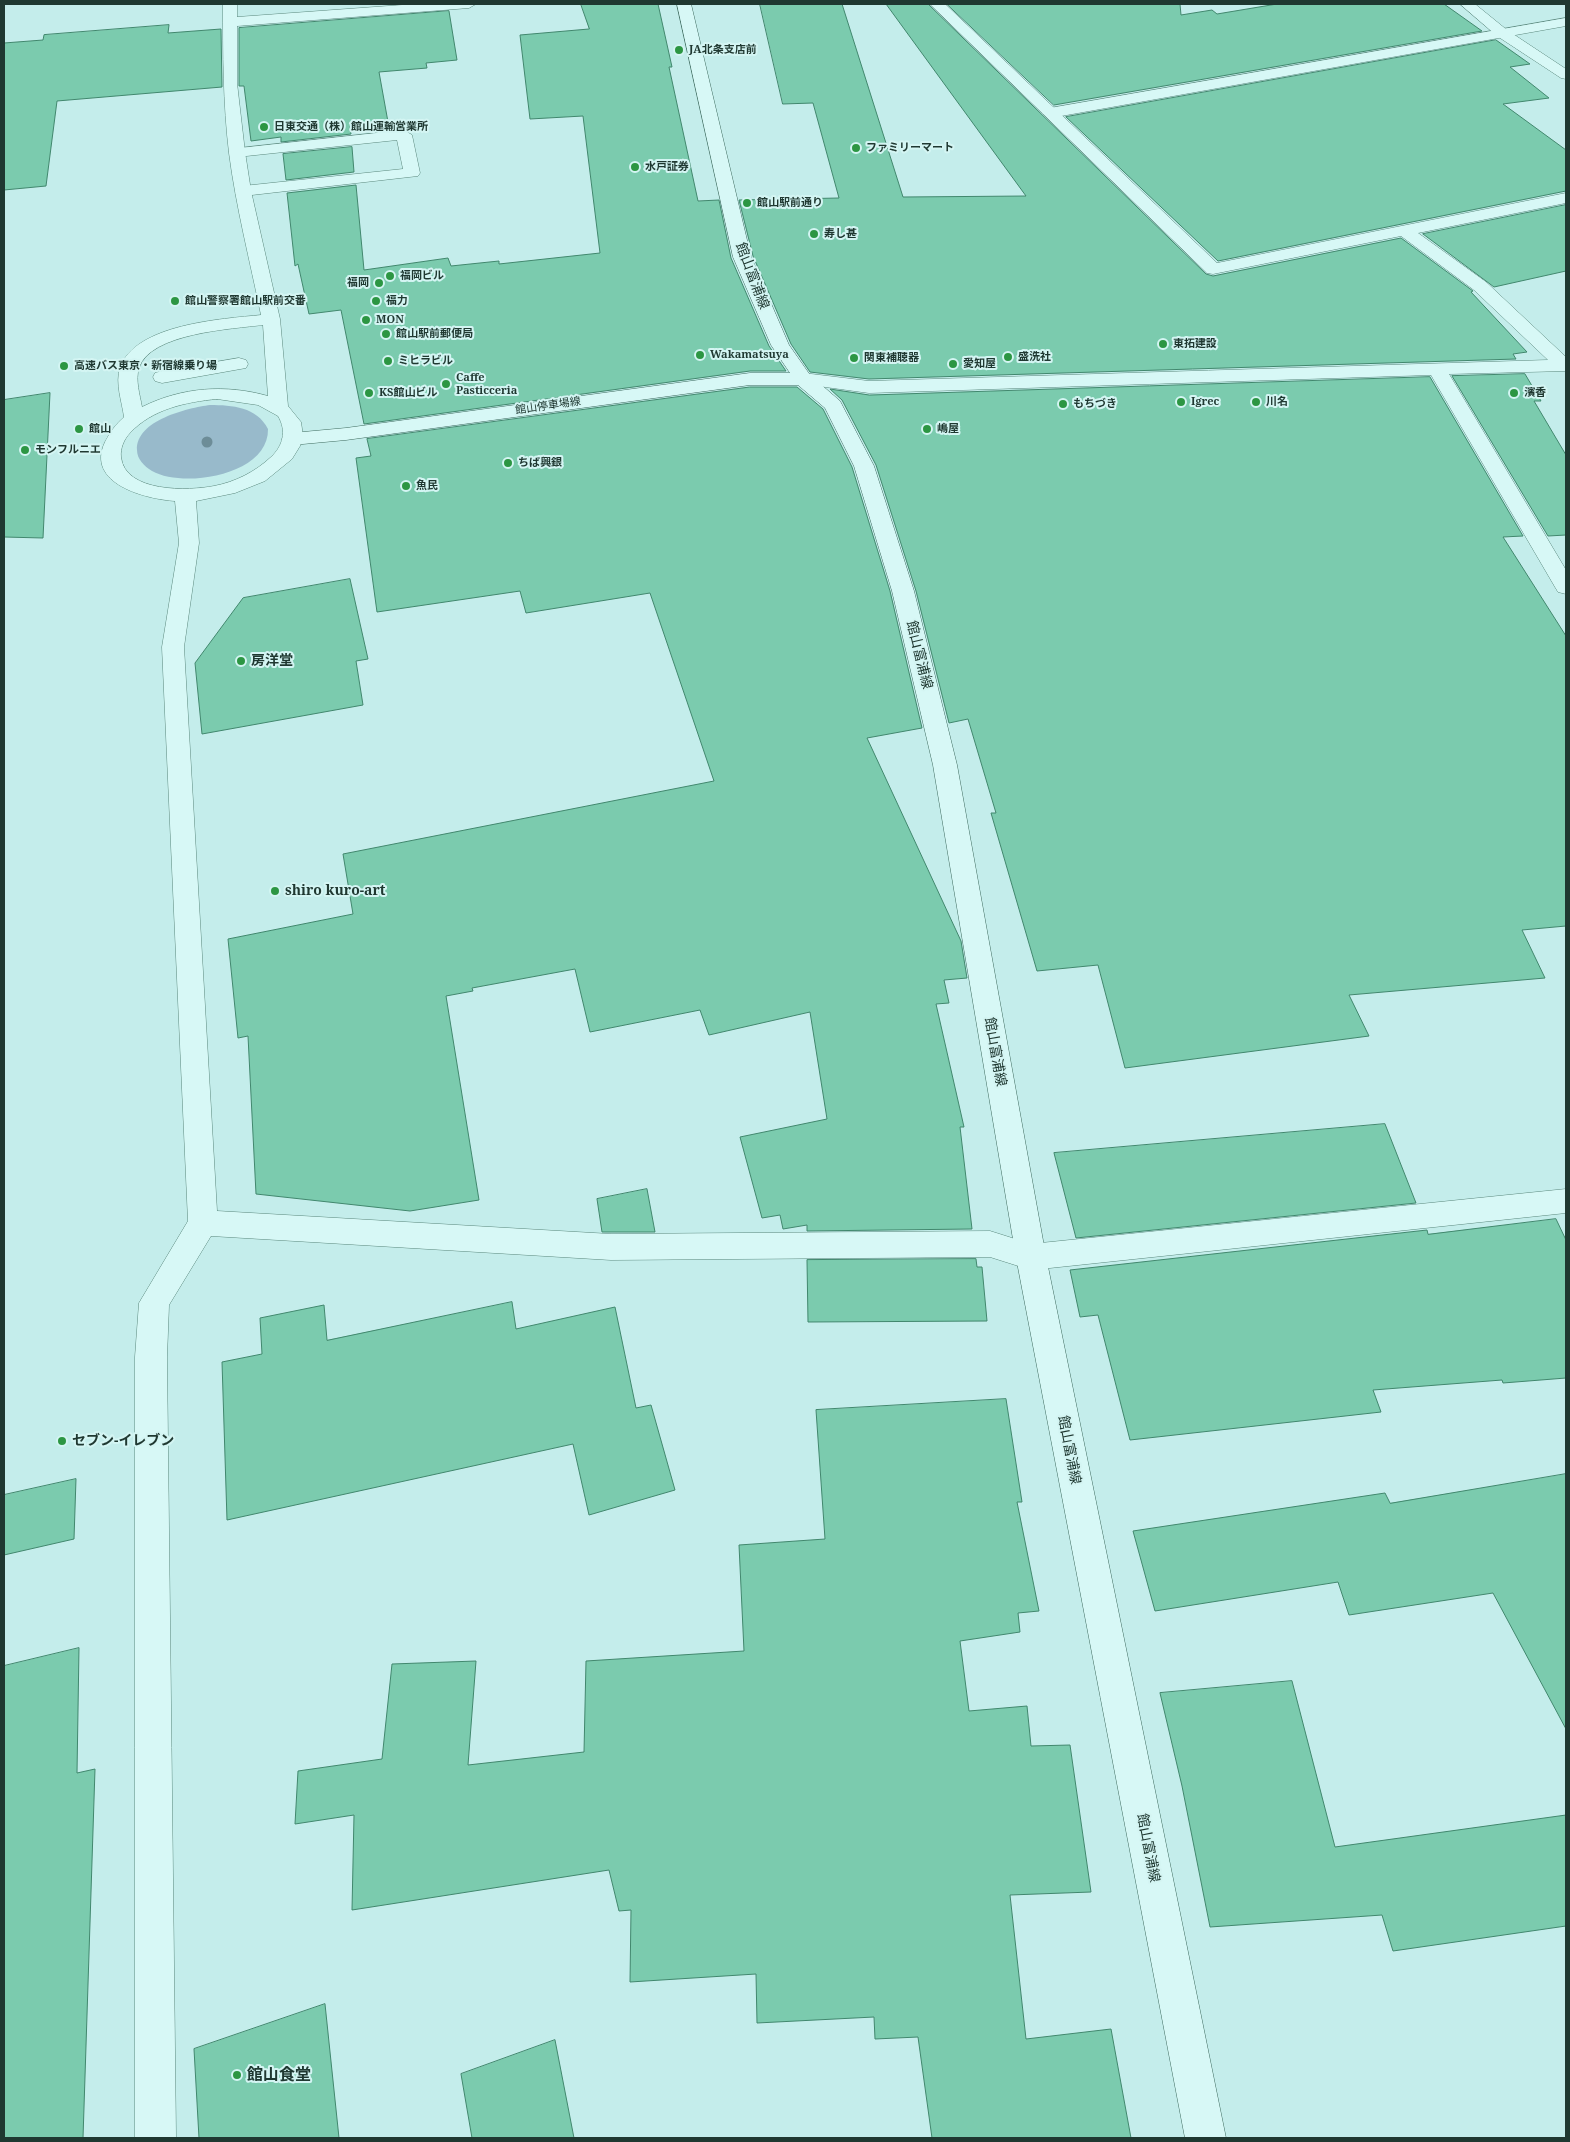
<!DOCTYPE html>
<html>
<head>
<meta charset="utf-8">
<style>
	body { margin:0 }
	#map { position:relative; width:1570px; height:2142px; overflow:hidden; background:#c4edeb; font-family:"Noto Serif",serif }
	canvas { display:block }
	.frame { position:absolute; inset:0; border:5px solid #1f3831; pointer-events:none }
</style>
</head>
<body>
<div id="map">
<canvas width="1570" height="2142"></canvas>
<div class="frame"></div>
</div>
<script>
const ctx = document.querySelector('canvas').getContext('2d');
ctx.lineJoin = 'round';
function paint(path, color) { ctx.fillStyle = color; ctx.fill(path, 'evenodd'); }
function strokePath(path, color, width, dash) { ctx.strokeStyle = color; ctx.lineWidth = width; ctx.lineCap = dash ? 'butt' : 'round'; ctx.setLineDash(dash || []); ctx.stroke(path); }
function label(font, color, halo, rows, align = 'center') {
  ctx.font = font + ' "Noto Serif","Noto Sans JP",serif'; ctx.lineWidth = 4; ctx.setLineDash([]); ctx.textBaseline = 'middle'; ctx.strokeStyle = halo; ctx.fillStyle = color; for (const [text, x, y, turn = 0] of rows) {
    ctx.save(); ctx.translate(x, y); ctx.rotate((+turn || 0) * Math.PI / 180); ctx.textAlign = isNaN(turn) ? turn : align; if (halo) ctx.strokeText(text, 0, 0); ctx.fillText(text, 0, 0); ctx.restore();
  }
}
paint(new Path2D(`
	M 210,405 C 232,405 257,407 268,429 C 269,475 184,489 152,471 C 144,466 137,459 137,450 C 136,420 188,408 210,405 Z`), '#98bacb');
const building = new Path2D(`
	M 581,4 L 658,4 L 672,67 L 669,67 L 698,201 L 719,200 L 731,258 L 769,346 L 786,371 L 750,371 L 364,424 L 341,310 L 309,314 L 298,264 L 295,266 L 287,193 L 356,185 L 364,270 L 448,258 L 451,266 L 499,261 L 499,264 L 600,253 L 583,116 L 530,119 L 520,35 L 589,29 Z
	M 760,4 L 842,4 L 903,197 L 1026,196 L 886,4 L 928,4 L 1206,274 L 1213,276 L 1401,238 L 1473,291 L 1471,292 L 1527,352 L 1513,354 L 1516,359 L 869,379 L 810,372 L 791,344 L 753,256 L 739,200 L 839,198 L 813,103 L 783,104 Z
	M 947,4 L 1180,4 L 1181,15 L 1212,10 L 1217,14 L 1277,4 L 1444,4 L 1482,31 L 1054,105 Z
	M 449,11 L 457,60 L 426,63 L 427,68 L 379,72 L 388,122 L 350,126 L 351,134 L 281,142 L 281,137 L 251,141 L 244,86 L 239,86 L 239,28 Z
	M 169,25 L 168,33 L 221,29 L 222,87 L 57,101 L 46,186 L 4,190 L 4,43 L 43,40 L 44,35 Z
	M 1496,40 L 1530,64 L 1510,67 L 1549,98 L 1503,104 L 1566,150 L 1566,191 L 1218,261 L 1066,117 Z
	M 352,147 L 354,172 L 286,180 L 283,154 Z
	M 1566,205 L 1566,271 L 1494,287 L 1423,234 Z
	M 1525,374 L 1541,401 L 1534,401 L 1566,455 L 1566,535 L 1548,536 L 1452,376 Z
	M 1430,377 L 1523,536 L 1503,537 L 1566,636 L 1566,926 L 1522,930 L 1545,978 L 1349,995 L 1369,1036 L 1125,1068 L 1098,965 L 1037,971 L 991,813 L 996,813 L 968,719 L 949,723 L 916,591 L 876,465 L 842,400 L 830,389 L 869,395 Z
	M 750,387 L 797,387 L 823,409 L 852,467 L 890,591 L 922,728 L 867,738 L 961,941 L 967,978 L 944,980 L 949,1003 L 936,1004 L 964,1127 L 960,1127 L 972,1229 L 807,1231 L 807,1225 L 783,1229 L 780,1215 L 762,1218 L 740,1137 L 827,1119 L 810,1012 L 709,1035 L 700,1010 L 590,1032 L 575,969 L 472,988 L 473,991 L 446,996 L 479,1200 L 410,1211 L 256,1194 L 248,1036 L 238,1038 L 228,939 L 353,914 L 343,854 L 714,781 L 650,593 L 526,613 L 520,591 L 377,612 L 356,458 L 371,456 L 367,439 Z
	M 50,393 L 43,538 L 4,537 L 4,400 Z
	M 350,579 L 368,659 L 356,661 L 363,705 L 202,734 L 195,663 L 243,598 Z
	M 1385,1124 L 1416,1203 L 1076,1238 L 1054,1153 Z
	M 647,1189 L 655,1232 L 602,1232 L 597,1199 Z
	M 1556,1219 L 1566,1240 L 1566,1378 L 1503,1383 L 1502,1380 L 1373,1390 L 1381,1412 L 1130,1440 L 1098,1315 L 1080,1317 L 1070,1270 L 1427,1230 L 1428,1234 Z
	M 976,1259 L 977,1267 L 982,1267 L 987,1321 L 808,1322 L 807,1260 Z
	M 512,1302 L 516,1329 L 615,1307 L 636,1408 L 651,1405 L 675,1490 L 589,1515 L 573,1444 L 227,1520 L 222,1362 L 262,1354 L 260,1318 L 324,1305 L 327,1340 Z
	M 1006,1399 L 1022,1502 L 1017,1502 L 1039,1611 L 1018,1613 L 1020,1632 L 960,1641 L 969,1711 L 1027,1706 L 1031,1746 L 1070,1745 L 1091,1892 L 1010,1895 L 1026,2039 L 1111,2029 L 1131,2138 L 932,2138 L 918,2037 L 875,2039 L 874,2017 L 757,2023 L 756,1974 L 630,1982 L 631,1910 L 619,1911 L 609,1870 L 352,1910 L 354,1815 L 295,1824 L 298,1771 L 382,1759 L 392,1664 L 476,1661 L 468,1765 L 584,1752 L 586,1661 L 744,1651 L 739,1545 L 825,1539 L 816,1410 Z
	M 1566,1474 L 1566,1729 L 1493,1593 L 1349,1615 L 1338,1582 L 1155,1611 L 1133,1531 L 1385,1493 L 1390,1503 Z
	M 76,1479 L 74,1539 L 4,1555 L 4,1495 Z
	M 79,1648 L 77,1773 L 95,1769 L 83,2138 L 4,2138 L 4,1666 Z
	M 1292,1681 L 1335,1847 L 1566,1815 L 1566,1926 L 1393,1951 L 1382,1915 L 1210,1927 L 1182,1786 L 1160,1693 Z
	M 325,2004 L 339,2138 L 199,2138 L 194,2049 Z
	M 555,2040 L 574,2138 L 472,2138 L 461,2074 Z`);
paint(building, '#7bcbae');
strokePath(building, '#41876d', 1);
const lane = new Path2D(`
	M 1566,18 L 1566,26 L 1050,118 L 1042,113 L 1050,108 Z
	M 404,130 L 412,135 L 420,173 L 418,176 L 243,196 L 235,191 L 243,186 L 403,169 L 397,140 L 237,157 L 229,152 L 231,149 Z`);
const street = new Path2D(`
	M 223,4 L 237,4 L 237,17 L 416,4 L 476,4 L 469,8 L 237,26 L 237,83 L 245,152 L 251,191 L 280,319 L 288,406 L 301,422 L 303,436 L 300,446 L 292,459 L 265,481 L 235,493 L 196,501 L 199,543 L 184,647 L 217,1211 L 611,1234 L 990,1231 L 1031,1244 L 1566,1189 L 1566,1213 L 1031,1270 L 990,1257 L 611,1260 L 211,1236 L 169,1305 L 167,1357 L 176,2138 L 135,2138 L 135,1357 L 139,1303 L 188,1221 L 162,647 L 179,543 L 175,501 C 146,499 85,484 105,442 C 110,432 116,424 124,417 C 122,402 115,383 120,368 C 135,324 222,319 261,315 C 250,261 236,207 229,153 C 223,103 223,53 223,4 ZM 263,325 L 268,396 C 226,384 182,387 142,407 C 140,395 135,380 139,368 C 150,333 232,329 263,325 ZM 217,399 L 258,405 L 278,416 C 287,431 283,446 271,457 C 255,472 235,482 214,486 C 189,491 125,493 121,457 C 120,449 124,439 130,433 C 152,409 186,402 217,399 Z
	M 930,4 L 945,4 L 1217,263 L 1566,193 L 1566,203 L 1418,233 L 1486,282 L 1566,357 L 1566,371 L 1449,374 L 1566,570 L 1566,594 L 1558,592 L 1555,587 L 1431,375 L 869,393 L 796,383 L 794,379 L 796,375 L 803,373 L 869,381 L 1548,360 L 1474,290 L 1401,236 L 1213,274 L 1207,273 Z
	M 1460,4 L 1475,4 L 1507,30 L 1566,69 L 1566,79 L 1561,78 L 1497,36 Z
	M 239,358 L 246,360 L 248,364 L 246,368 L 162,383 L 155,381 L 153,377 L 155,373 L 162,371 Z`);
const secondary = new Path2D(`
	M 677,4 L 691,4 L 751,257 L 789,345 L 810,375 L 840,401 L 874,466 L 914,591 L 957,765 L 1046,1257 L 1226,2138 L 1185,2138 L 1016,1257 L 933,765 L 892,591 L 854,466 L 825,408 L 798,385 L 750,385 L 346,440 L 292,445 L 285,443 L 282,439 L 285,435 L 292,433 L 346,428 L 750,373 L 790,373 L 771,345 L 733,257 Z`);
strokePath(lane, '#5b887d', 1);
strokePath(street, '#5b887d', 1);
strokePath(secondary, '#3e6a5e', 1);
paint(lane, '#d7f8f6');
paint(street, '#d7f8f6');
paint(secondary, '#d7f8f6');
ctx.fillStyle = '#6d8d98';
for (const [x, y] of [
	[207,442]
]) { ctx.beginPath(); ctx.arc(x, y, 5.5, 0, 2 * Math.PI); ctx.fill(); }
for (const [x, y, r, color] of [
	[679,50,5,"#2c9643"],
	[264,127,5,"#2c9643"],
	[856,148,5,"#2c9643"],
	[635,167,5,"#2c9643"],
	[747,203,5,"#2c9643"],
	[814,234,5,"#2c9643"],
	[390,276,5,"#2c9643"],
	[379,283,5,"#2c9643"],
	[175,301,5,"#2c9643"],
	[376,301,5,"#2c9643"],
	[366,320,5,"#2c9643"],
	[386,334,5,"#2c9643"],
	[1163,344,5,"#2c9643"],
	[700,355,5,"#2c9643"],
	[1008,357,5,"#2c9643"],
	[854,358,5,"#2c9643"],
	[388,361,5,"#2c9643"],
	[953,364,5,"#2c9643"],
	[64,366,5,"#2c9643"],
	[446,384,5,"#2c9643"],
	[369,393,5,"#2c9643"],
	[1514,393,5,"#2c9643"],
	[1181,402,5,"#2c9643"],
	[1256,402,5,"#2c9643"],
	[1063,404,5,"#2c9643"],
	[79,429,5,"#2c9643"],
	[927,429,5,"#2c9643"],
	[25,450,5,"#2c9643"],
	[508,463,5,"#2c9643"],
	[406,486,5,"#2c9643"],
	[241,661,5,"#2c9643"],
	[275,891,5,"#2c9643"],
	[62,1441,5,"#2c9643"],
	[237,2075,5,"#2c9643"]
]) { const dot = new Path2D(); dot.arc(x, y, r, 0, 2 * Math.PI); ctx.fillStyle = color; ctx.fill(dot); strokePath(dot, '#d4f5f3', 2); }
label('bold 11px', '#1f3831', '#d4f5f3', [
	["JA北条支店前",689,50],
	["日東交通（株）館山運輸営業所",274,127],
	["ファミリーマート",866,148],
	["水戸証券",645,167],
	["館山駅前通り",757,203],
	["寿し甚",824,234],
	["福岡ビル",400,276],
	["福岡",369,283,"right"],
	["館山警察署館山駅前交番",185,301],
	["福力",386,301],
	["MON",376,320],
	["館山駅前郵便局",396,334],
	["東拓建設",1173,344],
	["Wakamatsuya",710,355],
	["盛洗社",1018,357],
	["関東補聴器",864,358],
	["ミヒラビル",398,361],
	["愛知屋",963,364],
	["高速バス東京・新宿線乗り場",74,366],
	["Caffe",456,378],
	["Pasticceria",456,391],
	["KS館山ビル",379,393],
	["濱香",1524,393],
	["Igrec",1191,402],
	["川名",1266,402],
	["もちづき",1073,404],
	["館山",89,429],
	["嶋屋",937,429],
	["モンフルニエ",35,450],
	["ちば興銀",518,463],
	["魚民",416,486]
], 'left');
label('11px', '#1f3831', '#d4f5f3', [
	["館山停車場線",548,406,-8]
]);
label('14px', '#1f3831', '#d4f5f3', [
	["館山富浦線",752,276,69],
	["館山富浦線",919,655,76],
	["館山富浦線",995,1052,80],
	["館山富浦線",1069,1450,79],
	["館山富浦線",1148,1848,79]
]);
label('bold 14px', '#1f3831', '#d4f5f3', [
	["房洋堂",251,661],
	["shiro kuro-art",285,891],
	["セブン-イレブン",72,1441]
], 'left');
label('bold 16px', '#1f3831', '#d4f5f3', [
	["館山食堂",247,2075]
], 'left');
</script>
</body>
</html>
